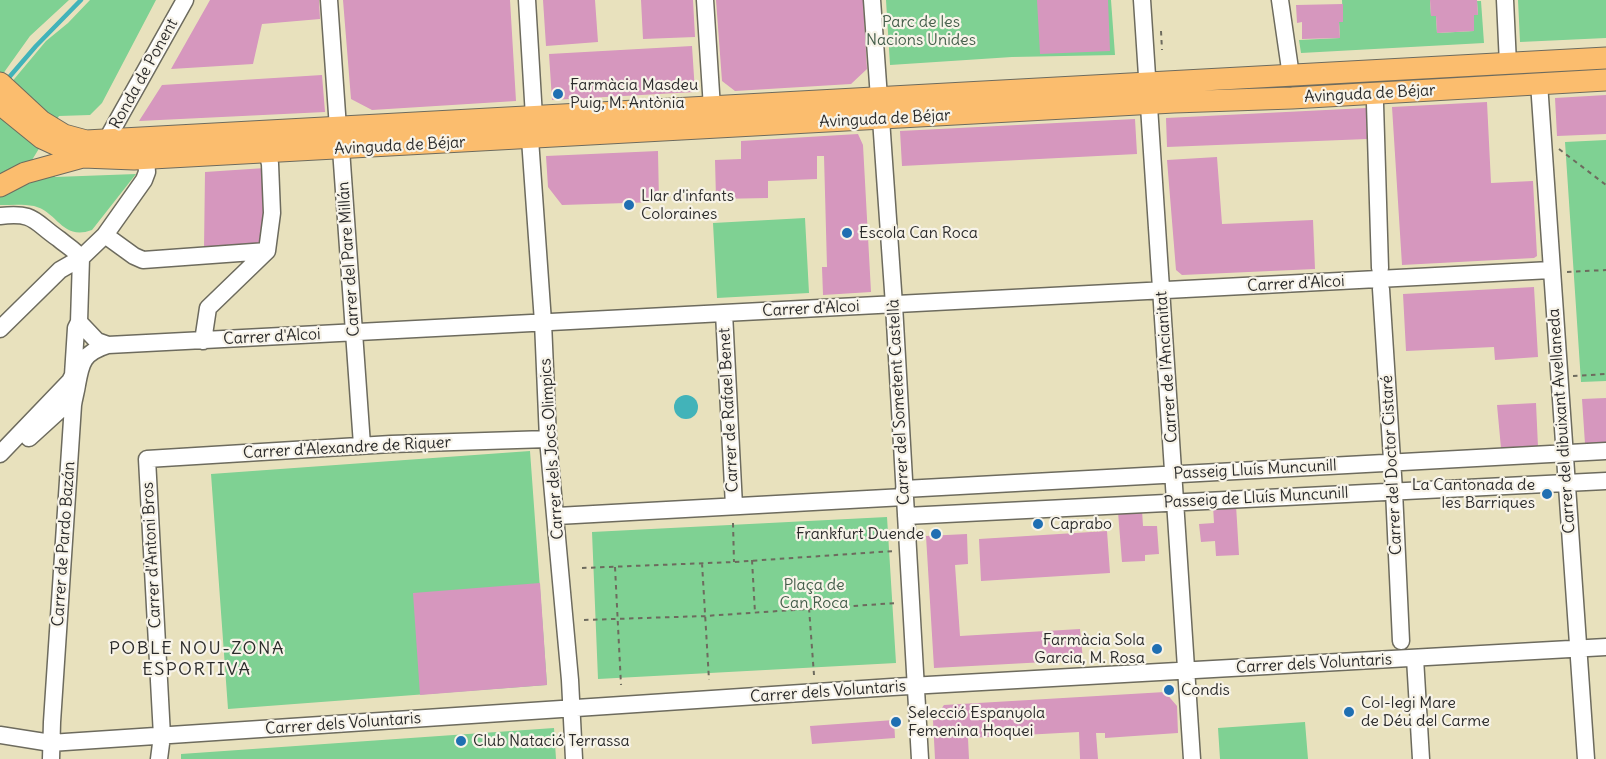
<!DOCTYPE html>
<html>
<head>
<meta charset="utf-8">
<style>
	body { margin:0 }
	canvas { display:block; background:#e8e1bd }
</style>
</head>
<body>
<canvas width="1606" height="759"></canvas>
<script>
const ctx = document.querySelector('canvas').getContext('2d');
ctx.lineJoin = 'round';
function paint(path, color) { ctx.fillStyle = color; ctx.fill(path, 'evenodd'); }
function strokePath(path, color, width, dash) { ctx.strokeStyle = color; ctx.lineWidth = width; ctx.lineCap = dash ? 'butt' : 'round'; ctx.setLineDash(dash || []); ctx.stroke(path); }
function label(font, color, halo, rows, align = 'center') {
  ctx.font = font + ' Delius,sans-serif'; ctx.lineWidth = 4.5; ctx.setLineDash([]); ctx.textBaseline = 'middle'; ctx.strokeStyle = halo; ctx.fillStyle = color; for (const [text, x, y, turn = 0] of rows) {
    ctx.save(); ctx.translate(x, y); ctx.rotate((+turn || 0) * Math.PI / 180); ctx.textAlign = isNaN(turn) ? turn : align; if (halo) ctx.strokeText(text, 0, 0); ctx.fillText(text, 0, 0); ctx.restore();
  }
}
paint(new Path2D(`
	M 0,0 L 69,0 L 30,36 L 0,78 Z
	M 90,0 L 156,0 L 102,103 L 90,115 L 59,116 L 32,160 L 0,176 L 0,96 L 46,41 L 68,23 Z
	M 886,0 L 1111,0 L 1115,55 L 1012,57 L 890,65 Z
	M 1342,0 L 1430,0 L 1431,16 L 1436,16 L 1437,33 L 1474,31 L 1474,15 L 1478,15 L 1477,1 L 1481,1 L 1484,43 L 1301,53 L 1299,40 L 1340,38 L 1339,22 L 1343,22 Z
	M 1518,0 L 1606,0 L 1606,38 L 1520,42 Z
	M 1606,140 L 1606,381 L 1581,382 L 1565,142 Z
	M 53,169 L 55,177 L 136,174 L 92,230 C 62,241 58,212 34,206 C 23,204 11,205 0,205 L 0,191 Z
	M 805,218 L 809,293 L 717,298 L 713,223 Z
	M 530,451 L 547,685 L 228,709 L 211,474 Z
	M 887,517 L 896,663 L 598,679 L 592,532 Z
	M 1305,722 L 1308,759 L 1220,759 L 1218,728 Z
	M 554,728 L 556,759 L 181,759 L 181,754 Z`), '#7fd193');
paint(new Path2D(`
	M674 407a12 12 0 1 1 24 0a12 12 0 1 1-24 0Z`), '#42b3b9');
strokePath(new Path2D(`
	M 5,82 L 36,46 L 81,0`), '#42b3b9', 4.5);
paint(new Path2D(`
	M 210,0 L 319,0 L 320,19 L 262,24 L 253,64 L 171,69 Z
	M 343,0 L 510,0 L 516,101 L 372,110 L 351,99 Z
	M 543,0 L 595,0 L 598,42 L 546,46 Z
	M 641,0 L 693,0 L 695,37 L 643,39 Z
	M 716,0 L 863,0 L 867,69 L 851,84 L 735,91 L 722,81 Z
	M 1037,0 L 1108,0 L 1110,51 L 1040,54 Z
	M 1430,0 L 1477,0 L 1478,15 L 1474,15 L 1474,31 L 1437,33 L 1436,16 L 1431,16 Z
	M 1343,4 L 1343,22 L 1339,22 L 1340,38 L 1302,39 L 1302,22 L 1297,23 L 1296,5 Z
	M 692,46 L 695,92 L 552,100 L 549,54 Z
	M 322,75 L 325,112 L 139,121 L 162,85 Z
	M 1606,95 L 1606,134 L 1557,136 L 1555,98 Z
	M 1487,102 L 1491,183 L 1533,181 L 1537,256 L 1534,258 L 1402,265 L 1392,107 Z
	M 1366,108 L 1367,139 L 1167,147 L 1166,118 Z
	M 1135,119 L 1137,154 L 902,166 L 900,131 Z
	M 858,134 L 863,145 L 871,292 L 823,295 L 822,267 L 827,267 L 824,156 L 817,156 L 817,179 L 768,181 L 768,198 L 716,199 L 715,160 L 741,159 L 741,141 Z
	M 658,151 L 659,202 L 562,205 L 548,187 L 546,156 Z
	M 1217,157 L 1222,224 L 1313,220 L 1315,269 L 1182,275 L 1176,270 L 1167,160 Z
	M 265,168 L 263,245 L 204,249 L 205,172 Z
	M 1534,287 L 1538,357 L 1495,360 L 1494,347 L 1406,351 L 1403,294 Z
	M 1606,398 L 1606,444 L 1585,444 L 1582,399 Z
	M 1536,403 L 1538,447 L 1501,448 L 1497,405 Z
	M 1236,505 L 1239,555 L 1216,556 L 1215,541 L 1201,542 L 1199,524 L 1214,523 L 1213,506 Z
	M 1142,510 L 1143,526 L 1157,526 L 1159,554 L 1145,555 L 1145,561 L 1122,562 L 1118,512 Z
	M 1107,531 L 1110,573 L 981,581 L 979,539 Z
	M 967,534 L 968,564 L 955,565 L 960,636 L 1080,629 L 1083,660 L 934,668 L 926,536 Z
	M 540,583 L 547,685 L 420,695 L 413,593 Z
	M 1165,692 L 1177,706 L 1178,733 L 1105,738 L 1105,733 L 1096,733 L 1098,759 L 1080,759 L 1079,732 L 968,738 L 969,759 L 935,759 L 933,720 L 944,705 Z
	M 894,720 L 895,738 L 812,744 L 810,726 Z`), '#d697be');
const minor = new Path2D(`
	M 329,0 L 338,128
	M 527,0 L 534,117
	M 705,0 L 712,108
	M 872,0 L 879,98
	M 1142,0 L 1192,759
	M 1280,0 L 1291,76
	M 1505,0 L 1508,64
	M 1539,83 L 1586,759
	M 1375,104 L 1380,268
	M 881,119 L 894,305 L 920,759
	M 530,139 L 543,322 L 548,439 L 570,680 L 574,759
	M 99,146 L 106,141 L 185,0
	M 341,149 L 362,445
	M 0,216 C 35,212 33,221 59,239 C 67,246 74,249 81,258
	M 105,235 L 134,256 L 143,260 L 267,251
	M 1381,289 L 1394,491 L 1401,641
	M 724,313 L 734,506
	M 79,322 L 97,341 L 108,345 L 1551,270
	M 0,329 L 60,270 L 81,258 L 105,235 L 144,180 L 147,172 L 146,159
	M 203,341 L 208,308 L 267,251 L 272,213 L 270,164 L 267,152
	M 29,438 L 74,397
	M 0,454 L 70,381 L 73,375 L 76,328 L 79,322 L 81,258
	M 904,489 L 1606,451
	M 557,516 L 904,497
	M 906,516 L 1606,481
	M 1415,658 L 1421,759
	M 0,735 L 51,743 L 65,742 L 892,687 L 1606,647
	M 51,759 L 52,722 L 73,405 C 74,398 76,392 77,385 C 81,362 83,353 108,345
	M 159,759 L 162,736 L 147,459 L 391,444 L 548,439`);
const major = new Path2D(`
	M 0,83 L 41,121 L 64,135 L 86,141 L 1606,58
	M 0,104 L 42,138 L 83,157 L 134,159 L 1174,102 L 1292,98 L 1606,80
	M 0,186 L 25,173 L 83,157`);
strokePath(minor, '#6d6b5e', 19);
strokePath(major, '#6d6b5e', 23);
strokePath(new Path2D(`
	M 1161,31 L 1162,50
	M 1559,149 L 1606,185
	M 1567,272 L 1606,270
	M 1573,376 L 1606,374
	M 733,523 L 734,562
	M 752,560 L 755,613
	M 702,563 L 709,680
	M 615,567 L 621,685
	M 582,568 L 734,562 L 894,551
	M 809,608 L 814,675
	M 584,620 L 705,616 L 897,603`), '#6d6b5e', 2, [4.5, 4.5]);
strokePath(minor, '#fff', 16);
strokePath(major, '#fbbd6e', 21);
for (const [x, y, r, color] of [
	[558,94,6,"#1f6fb2"],
	[629,205,6,"#1f6fb2"],
	[847,233,6,"#1f6fb2"],
	[1547,494,6,"#1f6fb2"],
	[1038,524,6,"#1f6fb2"],
	[936,534,6,"#1f6fb2"],
	[1157,649,6,"#1f6fb2"],
	[1169,690,6,"#1f6fb2"],
	[1349,712,6,"#1f6fb2"],
	[896,722,6,"#1f6fb2"],
	[461,741,6,"#1f6fb2"]
]) { const dot = new Path2D(); dot.arc(x, y, r, 0, 2 * Math.PI); ctx.fillStyle = color; ctx.fill(dot); strokePath(dot, '#f7f3e8', 2); }
label('16px', '#445d4a', '#f7f3e8', [
	["Parc de les",921,22],
	["Nacions Unides",921,40],
	["Plaça de",814,585],
	["Can Roca",814,603]
]);
label('16px', '#2b2b2b', '#f7f3e8', [
	["Ronda de Ponent",144,74,-61],
	["Avinguda de Béjar",1370,94,-3],
	["Avinguda de Béjar",885,119,-3],
	["Avinguda de Béjar",400,146,-3],
	["Carrer del Pare Millán",349,259,-94],
	["Carrer d'Alcoi",1296,284,-3],
	["Carrer d'Alcoi",811,309,-3],
	["Carrer d'Alcoi",272,337,-3],
	["Carrer de l'Ancianitat",1167,367,-94],
	["Carrer del Sometent Castellà",899,402,-93],
	["Carrer de Rafael Benet",729,410,-93],
	["Carrer del dibuixant Avellaneda",1562,421,-94],
	["Carrer d'Alexandre de Riquer",347,448,-3],
	["Carrer dels Jocs Olimpics",552,449,-94],
	["Carrer del Doctor Cistaré",1392,465,-93],
	["Passeig Lluís Muncunill",1255,470,-3],
	["Passeig de Lluís Muncunill",1256,498,-3],
	["Carrer de Pardo Bazán",64,544,-86],
	["Carrer d'Antoni Bros",152,555,-93],
	["Carrer dels Voluntaris",1314,664,-3],
	["Carrer dels Voluntaris",828,692,-4],
	["Carrer dels Voluntaris",343,724,-4]
]);
label('16px', '#2b2b2b', '#f7f3e8', [
	["Farmàcia Masdeu",570,85],
	["Puig, M. Antònia",570,103],
	["Llar d'infants",641,196],
	["Coloraines",641,214],
	["Escola Can Roca",859,233],
	["La Cantonada de",1535,485,"right"],
	["les Barriques",1535,503,"right"],
	["Caprabo",1050,524],
	["Frankfurt Duende",924,534,"right"],
	["Farmàcia Sola",1145,640,"right"],
	["Garcia, M. Rosa",1145,658,"right"],
	["Condis",1181,690],
	["Col-legi Mare",1361,703],
	["de Déu del Carme",1361,721],
	["Selecció Espanyola",908,713],
	["Femenina Hoquei",908,731],
	["Club Natació Terrassa",473,741]
], 'left');
ctx.letterSpacing = '1.5px';
label('18px', '#2b2b2b', '#f7f3e8', [
	["POBLE NOU-ZONA",197,649],
	["ESPORTIVA",197,670]
]);
ctx.letterSpacing = '0px';
</script>
</body>
</html>
